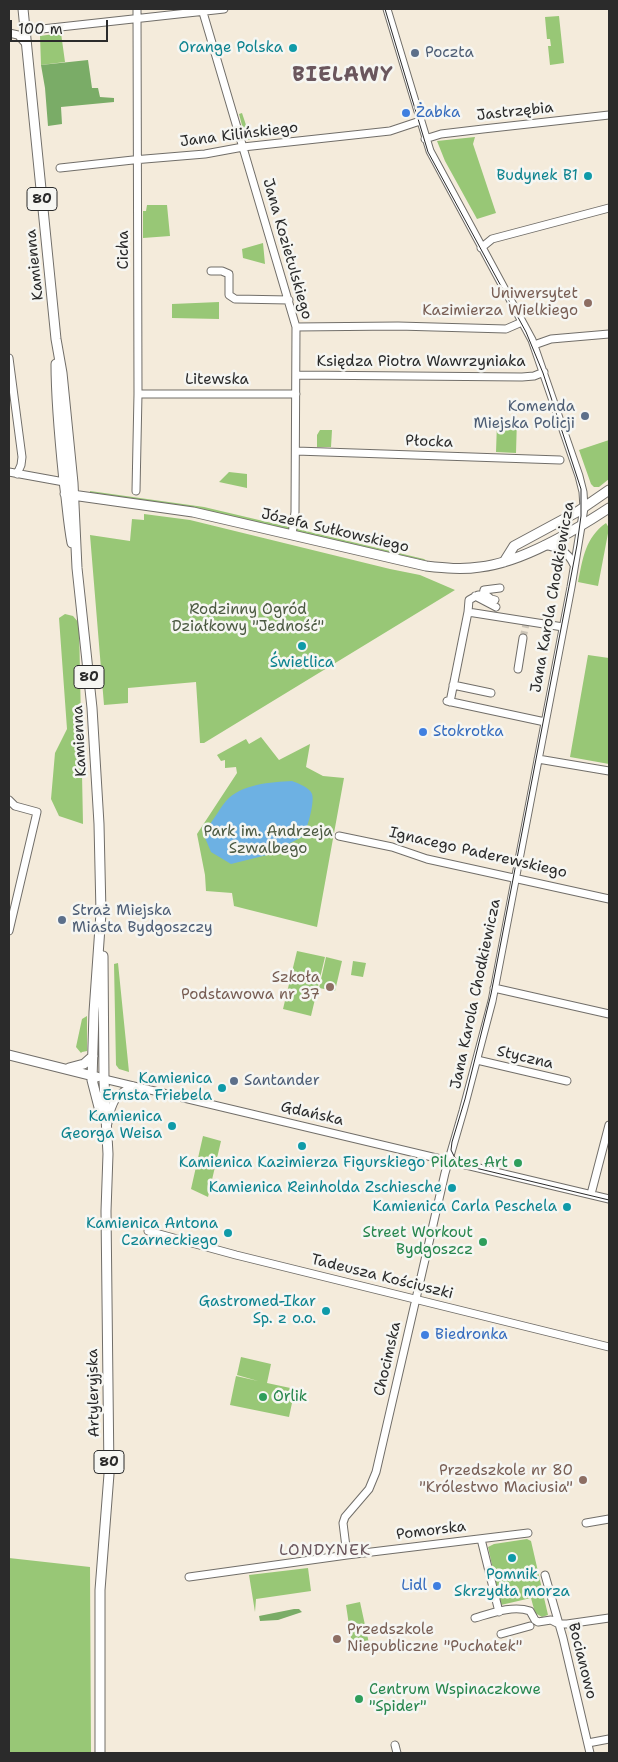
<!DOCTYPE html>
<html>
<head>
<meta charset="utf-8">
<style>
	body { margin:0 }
	#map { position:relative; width:618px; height:1762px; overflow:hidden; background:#f4ebdb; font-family:"Shantell Sans",sans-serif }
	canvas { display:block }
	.frame { position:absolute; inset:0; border:10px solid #2b2b2b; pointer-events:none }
	.scale { position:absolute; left:10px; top:20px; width:98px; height:22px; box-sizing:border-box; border:2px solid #2b2b2b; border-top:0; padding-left:6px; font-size:15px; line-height:18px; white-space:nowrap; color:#2b2b2b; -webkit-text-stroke:4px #f6f6f2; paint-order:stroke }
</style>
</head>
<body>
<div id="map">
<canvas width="618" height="1762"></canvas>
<div class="frame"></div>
<div class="scale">100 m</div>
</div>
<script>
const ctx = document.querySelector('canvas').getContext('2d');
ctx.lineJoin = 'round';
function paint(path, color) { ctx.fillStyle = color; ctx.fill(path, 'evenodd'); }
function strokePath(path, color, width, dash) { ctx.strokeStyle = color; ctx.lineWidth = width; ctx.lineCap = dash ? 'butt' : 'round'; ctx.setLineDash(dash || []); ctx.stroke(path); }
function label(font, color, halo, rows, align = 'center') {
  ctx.font = font + ' "Shantell Sans",sans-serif'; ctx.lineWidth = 5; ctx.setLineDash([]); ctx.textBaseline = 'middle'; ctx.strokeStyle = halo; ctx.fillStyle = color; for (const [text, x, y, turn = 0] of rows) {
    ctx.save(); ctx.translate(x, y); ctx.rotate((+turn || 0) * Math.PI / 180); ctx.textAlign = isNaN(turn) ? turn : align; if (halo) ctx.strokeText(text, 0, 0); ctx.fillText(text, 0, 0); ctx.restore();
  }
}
paint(new Path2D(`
	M 559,16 L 564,63 L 550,65 L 548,46 L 551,46 L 550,39 L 547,39 L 545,17 Z
	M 61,33 L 65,62 L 41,65 L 40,36 Z
	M 242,113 L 249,134 L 260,132 L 262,138 L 246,140 L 239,114 Z
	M 475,137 L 473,144 L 496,213 L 477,219 L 445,161 L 437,141 Z
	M 147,205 L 167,205 L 170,236 L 143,238 L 143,211 L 146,211 Z
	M 263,243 L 265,264 L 243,258 L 242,249 Z
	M 219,302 L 219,319 L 172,318 L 172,304 Z
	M 502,418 L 517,418 L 516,453 L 496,452 L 497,423 L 501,423 Z
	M 320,430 L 332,430 L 331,447 L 317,447 L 317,435 Z
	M 609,440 L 609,479 L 599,487 L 594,487 L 591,484 L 579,450 Z
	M 229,472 L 247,474 L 247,488 L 219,482 Z
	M 90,491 L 204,507 L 424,559 L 427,561 L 198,509 L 90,494 Z
	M 144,514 L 190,520 L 390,569 L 420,575 L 455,590 L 204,743 L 200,743 L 196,682 L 128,688 L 128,703 L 104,705 L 90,535 L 130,541 L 132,519 L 144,520 Z
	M 606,523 L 609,528 L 598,586 L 578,582 C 583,558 585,538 606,523 Z
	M 65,614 L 73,616 L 79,623 L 83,824 L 59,816 L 51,799 L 55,753 L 67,729 L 59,618 Z
	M 588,655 L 609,658 L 609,764 L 570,757 Z
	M 261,737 L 279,760 L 310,744 L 306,767 L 323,776 L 344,778 L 317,927 L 234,906 L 232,893 L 206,891 L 205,875 L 197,834 L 237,773 L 236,767 L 225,768 L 225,760 L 221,761 L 217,755 L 246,739 L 249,744 Z
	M 297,951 L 325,957 L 311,1016 L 283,1009 Z
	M 326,957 L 342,961 L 335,991 L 319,988 Z
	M 353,961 L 366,963 L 363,977 L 351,975 Z
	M 118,963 L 129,1072 L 119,1069 L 116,1065 L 114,964 Z
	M 87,1016 L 87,1051 L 82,1052 L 81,1053 L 76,1047 L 82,1019 Z
	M 203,1136 L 221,1141 L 208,1197 L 191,1189 Z
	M 241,1357 L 271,1364 L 267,1383 L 295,1389 L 289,1417 L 230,1405 L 236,1376 L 258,1381 L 237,1375 Z
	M 527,1539 L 531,1541 L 548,1615 L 542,1617 L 535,1613 L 531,1598 L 501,1605 L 488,1547 L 494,1544 Z
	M 9,1558 L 90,1567 L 91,1753 L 9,1753 Z
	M 308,1568 L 311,1591 L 256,1599 L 255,1612 L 249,1575 Z
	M 360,1602 L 370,1648 L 353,1652 L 346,1605 Z`), '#98c776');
paint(new Path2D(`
	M 88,60 L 92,88 L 98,88 L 100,97 L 114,98 L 114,102 L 61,107 L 62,124 L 48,126 L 45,88 L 41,65 Z
	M 294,1609 L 299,1609 L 302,1612 L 278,1620 L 260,1621 L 259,1616 Z`), '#7aac67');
paint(new Path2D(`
	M 292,781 C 298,783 310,788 312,794 C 315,802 307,831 302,837 L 267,855 L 231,864 L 211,852 L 203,833 C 212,823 218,811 226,801 C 241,784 271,782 292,781 Z`), '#6db1e3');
strokePath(new Path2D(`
	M 523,638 L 526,624`), '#ccc5b8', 7, [7, 3.5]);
const minor = new Path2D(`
	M 202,9 L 296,327 L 295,512 L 292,535
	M 42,29 L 224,9
	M 9,33 L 18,35 L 26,44
	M 425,139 L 441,134 L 483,129 L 609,115
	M 60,168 L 133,160 L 205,154 L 243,147 L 390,131 L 420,121
	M 481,248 L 492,239 L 609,208
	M 211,271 L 222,271 L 229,274 L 229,295 L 235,299 L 289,300
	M 296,327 L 398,326 L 506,329 L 522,322
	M 534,345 L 551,339 L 609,334
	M 9,358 L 22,457 L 21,465 L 17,474
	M 297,375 L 522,377 L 534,376 L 544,372
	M 138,394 L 296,394
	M 296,451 L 560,460
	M 9,472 L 64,482
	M 136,491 L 138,394 L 137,9
	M 544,545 C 559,548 567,550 574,565
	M 483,595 L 484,590 L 500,588
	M 475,596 L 496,607
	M 468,612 L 469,600 L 478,595 L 486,595 L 491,599 L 495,600
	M 518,669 L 523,638
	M 453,685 L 491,693
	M 447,701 L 545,722
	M 450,702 L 468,612 L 563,627
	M 538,759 L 609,771
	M 9,800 L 15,806 L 37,812 L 9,931
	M 339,836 L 392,847 L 427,859 L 609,899
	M 494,988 L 609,1014
	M 477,1060 L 567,1081
	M 104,1079 L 609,1199
	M 108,1120 C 113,1101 115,1095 133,1086
	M 591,1194 L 609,1125
	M 148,1231 L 236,1255 L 609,1347
	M 586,1523 L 609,1519
	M 481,1539 L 499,1612
	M 347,1555 L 343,1523 L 345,1517 L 369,1489 L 376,1472 L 445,1173 L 463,1111 L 492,1001 L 571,587 L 584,508 L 583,492 L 579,476 L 532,340 L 430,151 L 387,9
	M 545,1575 L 563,1638 L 590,1753
	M 189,1577 L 347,1555 L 528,1533
	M 475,1618 C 492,1613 513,1605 530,1611 L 535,1620 L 538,1622 L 551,1620 L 559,1624 L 567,1624 L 609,1618
	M 501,1634 L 530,1626
	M 588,1743 L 609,1739
	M 395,1745 L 397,1753`);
const major = new Path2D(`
	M 23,9 L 56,339 L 62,373 L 73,483 L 77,568 L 92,708 L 99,824 L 101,913 L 94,1012 L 92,1080 L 99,1107 L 107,1123
	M 56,364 C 56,404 60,442 64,481 C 67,502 68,522 72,543
	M 65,494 L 193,512 L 426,566 C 444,568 462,570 480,567 C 523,562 574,531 609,508
	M 504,562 L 514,546 L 577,512 L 609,490
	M 9,1055 L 97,1077
	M 69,1068 L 84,1064 L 93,1056
	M 100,1753 L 100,1590 L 109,1474 L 106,1211 L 108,1154 L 104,1081 L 103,956`);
strokePath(minor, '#716e69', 9);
strokePath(major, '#716e69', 11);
strokePath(minor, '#fff', 7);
strokePath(major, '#fff', 9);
strokePath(new Path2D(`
	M 385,9 L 428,152 L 526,332 L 543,373 L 581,489 L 581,516 L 577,545 L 491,994 L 465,1099 L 452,1142 L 451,1150 L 454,1156 L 463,1165 L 609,1200`), '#2b2b2b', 1);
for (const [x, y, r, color] of [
	[293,48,5,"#0f9aa8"],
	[415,53,5,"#5c6f8a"],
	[406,113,5,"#3f7fe0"],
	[588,176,5,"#0f9aa8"],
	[588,303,5,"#8d6e63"],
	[585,416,5,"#5c6f8a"],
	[302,646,5,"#0f9aa8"],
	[423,732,5,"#3f7fe0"],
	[62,920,5,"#5c6f8a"],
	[330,987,5,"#8d6e63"],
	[234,1081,5,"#5c6f8a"],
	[222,1088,5,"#0f9aa8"],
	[172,1126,5,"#0f9aa8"],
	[302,1146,5,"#0f9aa8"],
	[518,1163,5,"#2e9e5b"],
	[452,1188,5,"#0f9aa8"],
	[567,1207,5,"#0f9aa8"],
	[228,1233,5,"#0f9aa8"],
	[483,1242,5,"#2e9e5b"],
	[326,1311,5,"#0f9aa8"],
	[425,1335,5,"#3f7fe0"],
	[263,1397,5,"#2e9e5b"],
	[583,1480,5,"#8d6e63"],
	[512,1558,5,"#0f9aa8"],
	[437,1586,5,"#3f7fe0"],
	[337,1639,5,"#8d6e63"],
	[359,1699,5,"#2e9e5b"]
]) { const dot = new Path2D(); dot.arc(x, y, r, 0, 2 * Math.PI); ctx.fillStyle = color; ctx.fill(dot); strokePath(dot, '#f6f6f2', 2); }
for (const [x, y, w] of [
	[42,199,30],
	[89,677,30],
	[109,1462,30]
]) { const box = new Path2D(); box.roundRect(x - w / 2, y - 11.5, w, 23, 4); ctx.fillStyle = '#f6f6f2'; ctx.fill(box); strokePath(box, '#2b2b2b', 1); }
label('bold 14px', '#2b2b2b', null, [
	["80",42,199],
	["80",89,677],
	["80",109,1462]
]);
label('15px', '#0d838f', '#f6f6f2', [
	["Orange Polska",283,48],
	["Budynek B1",578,176],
	["Świetlica",302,663,"center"],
	["Kamienica",212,1079],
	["Ernsta Friebela",212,1096],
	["Kamienica",162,1117],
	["Georga Weisa",162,1134],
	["Kamienica Kazimierza Figurskiego",302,1163,"center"],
	["Kamienica Reinholda Zschiesche",442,1188],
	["Kamienica Carla Peschela",557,1207],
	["Kamienica Antona",218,1224],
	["Czarneckiego",218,1241],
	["Gastromed-Ikar",316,1302],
	["Sp. z o.o.",316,1319],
	["Pomnik",512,1575,"center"],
	["Skrzydła morza",512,1592,"center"]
], 'right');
label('15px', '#4e5e75', '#f6f6f2', [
	["Poczta",425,53],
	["Komenda",575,407,"right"],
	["Miejska Policji",575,424,"right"],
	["Straż Miejska",72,911],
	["Miasta Bydgoszczy",72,928],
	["Santander",244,1081]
], 'left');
label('15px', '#2b2b2b', '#f6f6f2', [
	["Jastrzębia",515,112,-6],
	["Jana Kilińskiego",239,135,-7],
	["Jana Kozietulskiego",287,249,74],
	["Cicha",124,250,-90],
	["Kamienna",35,265,-96],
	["Księdza Piotra Wawrzyniaka",421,362],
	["Litewska",217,380],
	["Płocka",429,442,2],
	["Józefa Sułkowskiego",335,531,13],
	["Jana Karola Chodkiewicza",553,597,-80],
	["Kamienna",80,741,-93],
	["Ignacego Paderewskiego",478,853,13],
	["Jana Karola Chodkiewicza",476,994,-78],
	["Styczna",525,1058,13],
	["Gdańska",312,1114,13],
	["Tadeusza Kościuszki",382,1277,14],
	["Chocimska",388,1359,-77],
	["Artyleryjska",94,1393,-91],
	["Pomorska",431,1531,-7],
	["Bocianowo",582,1661,76]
]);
label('15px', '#366cbe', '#f6f6f2', [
	["Żabka",416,113],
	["Stokrotka",433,732],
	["Biedronka",435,1335],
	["Lidl",427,1586,"right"]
], 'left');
label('15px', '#785e54', '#f6f6f2', [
	["Uniwersytet",578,294],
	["Kazimierza Wielkiego",578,311],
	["Szkoła",320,978],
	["Podstawowa nr 37",320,995],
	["Przedszkole nr 80",573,1471],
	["\"Królestwo Maciusia\"",573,1488],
	["Przedszkole",347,1630,"left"],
	["Niepubliczne \"Puchatek\"",347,1647,"left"]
], 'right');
label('15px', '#4c5a42', '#f6f6f2', [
	["Rodzinny Ogród",248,610],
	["Działkowy \"Jedność\"",248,627],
	["Park im. Andrzeja",268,832],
	["Szwalbego",268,849]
]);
label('15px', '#27864d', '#f6f6f2', [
	["Pilates Art",508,1163],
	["Street Workout",473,1233],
	["Bydgoszcz",473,1250],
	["Orlik",273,1397,"left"],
	["Centrum Wspinaczkowe",369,1690,"left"],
	["\"Spider\"",369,1707,"left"]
], 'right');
ctx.letterSpacing = '1px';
label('16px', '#6a565d', '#f6f6f2', [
	["LONDYNEK",325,1551]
]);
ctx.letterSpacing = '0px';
ctx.letterSpacing = '1px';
label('bold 20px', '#6a565d', '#f6f6f2', [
	["BIELAWY",343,76]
]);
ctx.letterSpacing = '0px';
</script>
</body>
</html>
